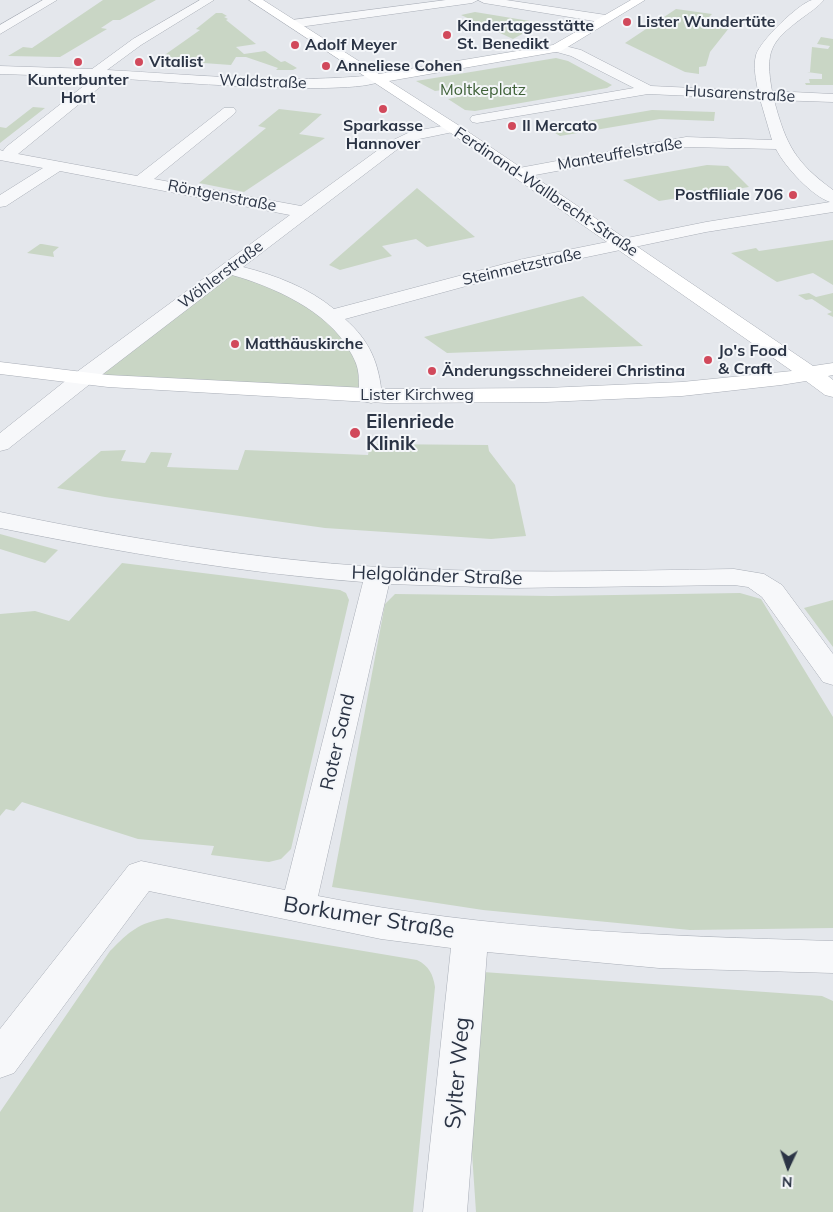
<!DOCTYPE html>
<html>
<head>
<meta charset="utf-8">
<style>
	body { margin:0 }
	#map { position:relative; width:833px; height:1212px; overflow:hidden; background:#e4e7ec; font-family:Mulish,sans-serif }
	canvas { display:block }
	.north { position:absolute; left:763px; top:1142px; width:50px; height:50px; -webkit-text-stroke:4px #f4f6f9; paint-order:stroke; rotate:183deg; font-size:14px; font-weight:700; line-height:20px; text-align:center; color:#2b3445 }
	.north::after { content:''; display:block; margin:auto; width:18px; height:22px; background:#2b3445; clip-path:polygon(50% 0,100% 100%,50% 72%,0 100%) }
</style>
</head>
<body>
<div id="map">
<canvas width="833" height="1212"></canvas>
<div class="north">N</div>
</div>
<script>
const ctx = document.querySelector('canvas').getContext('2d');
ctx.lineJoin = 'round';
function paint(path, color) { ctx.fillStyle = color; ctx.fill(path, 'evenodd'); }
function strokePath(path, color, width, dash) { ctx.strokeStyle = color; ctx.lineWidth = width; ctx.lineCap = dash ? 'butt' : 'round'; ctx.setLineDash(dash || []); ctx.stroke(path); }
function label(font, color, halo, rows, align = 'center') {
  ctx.font = font + ' Mulish,sans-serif'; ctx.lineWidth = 4; ctx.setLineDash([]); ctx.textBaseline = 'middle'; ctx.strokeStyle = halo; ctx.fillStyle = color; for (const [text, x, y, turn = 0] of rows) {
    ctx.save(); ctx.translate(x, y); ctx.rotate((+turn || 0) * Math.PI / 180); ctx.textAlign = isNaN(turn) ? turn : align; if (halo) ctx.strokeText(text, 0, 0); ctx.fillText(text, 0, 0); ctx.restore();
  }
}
paint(new Path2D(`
	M 103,0 L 156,0 L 120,20 L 113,20 L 101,28 L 107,29 L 60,57 L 8,56 L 23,47 L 32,48 Z
	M 676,9 L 712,14 L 702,24 L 729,28 L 710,52 L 706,66 L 699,67 L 699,74 L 685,72 L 625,43 Z
	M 475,12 L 542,23 L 513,39 L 461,15 Z
	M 216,13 L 222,13 L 227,16 L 224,17 L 228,19 L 226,20 L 256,44 L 236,47 L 244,54 L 265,51 L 281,62 L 285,61 L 297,68 L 293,70 L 276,70 L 278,68 L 246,57 L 236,57 L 231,65 L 161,60 L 168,55 L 166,54 L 200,30 L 196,29 Z
	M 821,37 L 833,39 L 833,85 L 806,85 L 805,83 L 810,83 L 809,79 L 822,79 L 822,74 L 807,72 L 810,72 L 812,47 L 828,49 L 830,46 L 817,44 Z
	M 556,58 L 568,61 L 612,85 L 607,88 L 475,111 L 465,110 L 448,99 L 463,96 L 450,89 L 435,91 L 416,81 Z
	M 33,107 L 45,108 L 0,143 L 0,127 L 6,128 Z
	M 279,109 L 322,114 L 299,134 L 325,138 L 244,192 L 199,183 L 266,128 L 258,126 Z
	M 652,110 L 715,112 L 714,121 L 660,119 L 560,136 L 547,128 Z
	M 707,165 L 728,166 L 749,187 L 659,201 L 623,180 Z
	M 417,188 L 475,237 L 427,247 L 416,239 L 382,246 L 392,256 L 340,270 L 329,265 Z
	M 833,240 L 833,285 L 813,273 L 777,282 L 731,253 L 756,248 L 759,251 Z
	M 40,244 L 42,244 L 59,247 L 53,252 L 54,257 L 27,253 Z
	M 230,269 L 281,285 L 351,337 L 371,396 L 82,379 Z
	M 809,293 L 816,297 L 833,293 L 833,317 L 827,314 L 832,312 L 812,299 L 806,300 L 798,295 Z
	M 583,296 L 643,346 L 447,353 L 424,337 Z
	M 370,444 L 488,445 L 489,451 L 515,485 L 526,536 L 491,539 L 325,528 L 105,497 L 57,488 L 101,451 L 126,450 L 121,461 L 145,463 L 151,452 L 172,453 L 167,467 L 238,470 L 245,450 L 368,455 Z
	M 0,534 L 58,550 L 45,563 L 0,549 Z
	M 122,563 L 340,590 L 346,593 L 349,600 L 291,849 L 281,859 L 269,862 L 211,855 L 214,846 L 138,839 L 22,802 L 14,811 L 6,809 L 0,816 L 0,614 L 35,611 L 69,621 Z
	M 740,593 L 761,599 L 833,717 L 833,928 L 690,930 L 483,910 L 332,887 L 385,604 L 395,594 L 552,596 Z
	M 833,600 L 833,647 L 804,608 Z
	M 167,918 L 417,960 C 429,966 433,974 435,987 L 413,1212 L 0,1212 L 0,1112 L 110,951 C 130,931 138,923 167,918 Z
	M 483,972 L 822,996 L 833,1001 L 833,1212 L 476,1212 L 471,1138 Z`), '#c9d6c5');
const street = new Path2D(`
	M 43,0 L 57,0 L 0,34 L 0,25 Z
	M 200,0 L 214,0 L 141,45 L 107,70 C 197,75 286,84 376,75 L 383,79 C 368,99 146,80 111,78 L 18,154 L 137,176 L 224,108 L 234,108 L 236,111 L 234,114 L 154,179 L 301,206 L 389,142 L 410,132 L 453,124 L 458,125 L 460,128 L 458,131 L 419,139 L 399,148 L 243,267 C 275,275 309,288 334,309 L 523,259 L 706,222 L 830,202 C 812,196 785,167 776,149 L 686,147 L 519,178 L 513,176 L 511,173 L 513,170 L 519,168 L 686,137 L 772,140 L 760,99 L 648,94 L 477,123 L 472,122 L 470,119 L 472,116 L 477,115 L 634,88 L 571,56 L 553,51 L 551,48 L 557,44 L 581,50 L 651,86 L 758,91 C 756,79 753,67 756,55 C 760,41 798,4 812,0 C 815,0 820,0 824,0 C 818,7 810,12 802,18 C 770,42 765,51 772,91 L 833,94 L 833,102 L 774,100 C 786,145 795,162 833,190 L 833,212 L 706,232 L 525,270 L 345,319 C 370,341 379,363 382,396 L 379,401 L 371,403 L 363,401 C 357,392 360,381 358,371 C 357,364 353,356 349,350 C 328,311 272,286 232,275 L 90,384 L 8,449 L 0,451 L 0,433 L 74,374 L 290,215 L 60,171 L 6,206 L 0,207 L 0,195 L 43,168 L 0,160 L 0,150 L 3,151 L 6,147 L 95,77 L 0,74 L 0,66 L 92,69 L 133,39 Z
	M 446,0 L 478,0 L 472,3 L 292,28 L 286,24 L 292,20 Z
	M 478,0 L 506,0 L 606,15 L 612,19 L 606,23 L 484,3 Z
	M 0,512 C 125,538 251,559 378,567 C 497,574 615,571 734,569 L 764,574 L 782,585 L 833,654 L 833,685 L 823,682 L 762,597 L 748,587 L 734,585 L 512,588 L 389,584 L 318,896 C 488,930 661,936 833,941 L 833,973 L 659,968 L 487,952 L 467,1212 L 423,1212 L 451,948 L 381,939 L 149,891 L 14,1073 L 0,1078 L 0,1029 L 129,865 L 141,861 L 285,890 L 363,582 C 241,573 120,552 0,528 Z`);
const secondary = new Path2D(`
	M 249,0 L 263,0 L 379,74 L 553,45 L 631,0 L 645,0 L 561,51 L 389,81 L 458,125 L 813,366 L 833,363 L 833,375 L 828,376 L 833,380 L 833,397 L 825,395 L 806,381 L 781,385 L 682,396 L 546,402 L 387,403 L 108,387 L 0,374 L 0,362 L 108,375 L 387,389 L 546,388 L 682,382 L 792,371 L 448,131 Z`);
strokePath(street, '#a9aeb7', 1);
strokePath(secondary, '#a9aeb7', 1);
paint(street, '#f7f8fa');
paint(secondary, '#fff');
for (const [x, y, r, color] of [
	[627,22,5,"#d1495b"],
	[447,35,5,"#d1495b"],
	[295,45,5,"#d1495b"],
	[78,62,5,"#d1495b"],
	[139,62,5,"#d1495b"],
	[326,66,5,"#d1495b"],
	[383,109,5,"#d1495b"],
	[512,126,5,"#d1495b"],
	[793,195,5,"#d1495b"],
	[235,344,5,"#d1495b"],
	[708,360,5,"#d1495b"],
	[432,371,5,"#d1495b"],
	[355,433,6,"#d1495b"]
]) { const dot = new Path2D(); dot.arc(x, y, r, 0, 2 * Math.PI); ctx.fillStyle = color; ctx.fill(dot); strokePath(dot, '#f4f6f9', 2); }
label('bold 16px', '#2b3445', '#f4f6f9', [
	["Lister Wundertüte",637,22],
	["Kindertagesstätte",457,26],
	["St. Benedikt",457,44],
	["Adolf Meyer",305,45],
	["Vitalist",149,62],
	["Anneliese Cohen",336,66],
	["Kunterbunter",78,80,"center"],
	["Hort",78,98,"center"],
	["Sparkasse",383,126,"center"],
	["Hannover",383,144,"center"],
	["Il Mercato",522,126],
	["Postfiliale 706",783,195,"right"],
	["Matthäuskirche",245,344],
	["Jo's Food",718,351],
	["& Craft",718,369],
	["Änderungsschneiderei Christina",442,371]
], 'left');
label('16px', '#2b3445', '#f4f6f9', [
	["Waldstraße",263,82,2],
	["Husarenstraße",740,94,3],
	["Manteuffelstraße",620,154,-10],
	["Ferdinand-Wallbrecht-Straße",546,192,34],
	["Röntgenstraße",222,196,11],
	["Steinmetzstraße",522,267,-13],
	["Wöhlerstraße",221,275,-37],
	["Lister Kirchweg",417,395]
]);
label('16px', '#3f6138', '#f4f6f9', [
	["Moltkeplatz",483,90]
]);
label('bold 19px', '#2b3445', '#f4f6f9', [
	["Eilenriede",366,422],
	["Klinik",366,444]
], 'left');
label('19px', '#2b3445', '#f4f6f9', [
	["Helgoländer Straße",437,576,2],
	["Roter Sand",338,742,-77]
]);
label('22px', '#2b3445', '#f4f6f9', [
	["Borkumer Straße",369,918,9],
	["Sylter Weg",458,1073,-85]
]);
</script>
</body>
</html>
